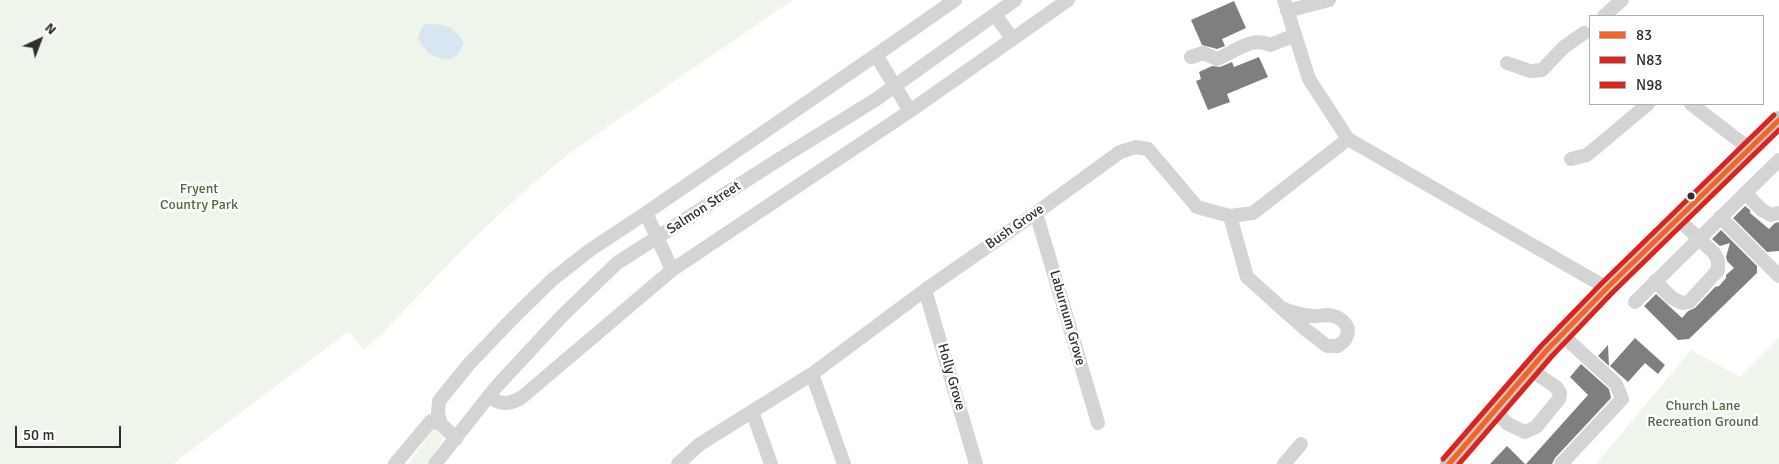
<!DOCTYPE html>
<html>
<head>
<meta charset="utf-8">
<style>
	body { margin:0 }
	#map { position:relative; width:1779px; height:464px; overflow:hidden; background:#fff; font-family:Signika,sans-serif }
	canvas { display:block }
	.legend { position:absolute; left:1589px; top:15px; width:175px; height:90px; box-sizing:border-box; background:#fff; border:1px solid #acacac; margin:0; padding:6px 9px; list-style:none; font-size:15px; color:#2f2f2f }
	.legend li { display:flex; align-items:center; gap:10px; height:25px }
	.legend b { width:25px; border:1px solid #acacac }
	.north { position:absolute; left:15px; top:15px; width:50px; height:50px; -webkit-text-stroke:4px #fff; paint-order:stroke; rotate:43deg; font-size:14px; font-weight:700; line-height:20px; text-align:center; color:#2f2f2f }
	.north::after { content:''; display:block; margin:auto; width:18px; height:22px; background:#2f2f2f; clip-path:polygon(50% 0,100% 100%,50% 72%,0 100%) }
	.scale { position:absolute; left:15px; top:426px; width:106px; height:22px; box-sizing:border-box; border:2px solid #2f2f2f; border-top:0; padding-left:6px; font-size:15px; line-height:18px; white-space:nowrap; color:#2f2f2f; -webkit-text-stroke:4px #fff; paint-order:stroke }
</style>
</head>
<body>
<div id="map">
<canvas width="1779" height="464"></canvas>
<ul class="legend">
<li><b style="height:6px;background:#f26522"></b>83</li>
<li><b style="height:6px;background:#dc241f"></b>N83</li>
<li><b style="height:6px;background:#dc241f"></b>N98</li>
</ul>
<div class="north">N</div>
<div class="scale">50 m</div>
</div>
<script>
const ctx = document.querySelector('canvas').getContext('2d');
ctx.lineJoin = 'round';
function paint(path, color) { ctx.fillStyle = color; ctx.fill(path, 'evenodd'); }
function strokePath(path, color, width, dash) { ctx.strokeStyle = color; ctx.lineWidth = width; ctx.lineCap = dash ? 'butt' : 'round'; ctx.setLineDash(dash || []); ctx.stroke(path); }
function label(font, color, halo, rows, align = 'center') {
  ctx.font = font + ' Signika,sans-serif'; ctx.lineWidth = 5; ctx.setLineDash([]); ctx.textBaseline = 'middle'; ctx.strokeStyle = halo; ctx.fillStyle = color; for (const [text, x, y, turn = 0] of rows) {
    ctx.save(); ctx.translate(x, y); ctx.rotate((+turn || 0) * Math.PI / 180); ctx.textAlign = isNaN(turn) ? turn : align; if (halo) ctx.strokeText(text, 0, 0); ctx.fillText(text, 0, 0); ctx.restore();
  }
}
paint(new Path2D(`
	M 0,0 L 793,0 L 571,152 C 503,206 442,270 382,334 L 363,350 L 349,331 L 173,464 L 0,464 Z
	M 1779,338 L 1779,464 L 1596,464 L 1691,350 L 1740,377 Z
	M 434,429 L 444,437 L 435,453 L 426,464 L 408,464 Z`), '#f0f5ec');
paint(new Path2D(`
	M 424,24 C 445,24 452,24 464,43 L 457,55 C 454,57 448,60 445,59 C 432,59 421,47 418,37 Z`), '#d8e6f2');
paint(new Path2D(`
	M 1234,1 L 1246,28 L 1222,39 L 1225,46 L 1217,49 L 1202,45 L 1191,20 Z
	M 1259,57 L 1268,77 L 1227,94 L 1230,102 L 1208,110 L 1196,81 L 1201,79 L 1199,72 L 1212,66 L 1220,67 L 1232,62 L 1234,67 Z
	M 1745,206 L 1750,210 L 1750,213 L 1769,229 L 1775,223 L 1779,222 L 1779,251 L 1767,252 L 1733,218 Z
	M 1721,230 L 1757,266 L 1757,273 L 1689,339 L 1678,340 L 1644,306 L 1656,294 L 1682,318 L 1688,311 L 1695,308 L 1715,287 L 1719,286 L 1726,278 L 1726,275 L 1734,268 L 1727,261 L 1726,257 L 1730,243 L 1720,246 L 1712,239 Z
	M 1635,338 L 1665,365 L 1658,374 L 1645,363 L 1628,382 L 1610,366 Z
	M 1608,345 L 1609,366 L 1598,356 Z
	M 1581,364 L 1609,389 L 1611,398 L 1555,458 L 1552,464 L 1526,464 L 1588,395 L 1570,377 Z
	M 1507,446 L 1525,464 L 1490,464 Z`), '#7f7f7f');
strokePath(new Path2D(`
	M 1284,0 L 1309,79 L 1348,139 L 1607,288
	M 1287,11 L 1329,0
	M 995,15 L 1012,38
	M 1604,16 L 1622,0
	M 1191,57 L 1203,53 L 1217,59 C 1235,52 1251,36 1270,45 L 1295,35
	M 1507,63 L 1530,71 L 1542,70 L 1564,47 L 1584,33
	M 1691,104 L 1750,149
	M 910,111 L 876,55 L 955,0
	M 1571,159 L 1587,155 L 1648,104
	M 1745,193 L 1762,210 L 1771,215 L 1779,213
	M 1036,213 L 1098,423
	M 1230,216 L 1247,277 L 1305,329 L 1327,346 L 1338,346 C 1340,344 1345,341 1346,338 C 1353,325 1339,316 1328,315 C 1322,315 1317,317 1312,316 C 1301,315 1291,312 1281,308
	M 1720,217 L 1779,276
	M 672,270 L 646,213 L 876,55
	M 1655,281 L 1672,298 L 1682,303 L 1689,302 L 1718,270 L 1718,260 L 1714,253 L 1678,219
	M 925,290 L 976,464
	M 1635,302 L 1779,160
	M 812,374 L 844,464
	M 489,396 C 500,405 508,405 521,398 L 672,270 L 910,111 L 1068,0
	M 752,411 L 771,464
	M 1495,412 L 1508,424 L 1525,432 L 1536,427 L 1559,399 L 1560,393 L 1556,387 L 1531,370
	M 441,424 L 438,413 L 439,401 L 469,364 L 514,317 L 553,279 L 590,250 L 646,213
	M 395,464 L 431,421 L 441,424 L 456,439
	M 435,464 L 496,387 L 562,316 L 617,263 L 778,160 L 875,100 L 1015,0
	M 678,464 L 700,444 L 812,374 L 925,290 L 1036,213 L 1120,152 L 1136,147 L 1148,149 L 1197,207 L 1230,216 L 1253,213 L 1348,139
	M 1284,464 L 1301,444
	M 1561,464 L 1622,399 L 1616,384 L 1562,335`), '#d4d4d4', 14);
strokePath(new Path2D(`
	M 1449,464 L 1546,351 L 1607,288 L 1779,120`), '#c7c7c7', 18);
strokePath(new Path2D(`
	M 1449,464 L 1546,351 L 1607,288 L 1779,120`), '#f26522', 5);
strokePath(new Path2D(`
	M 1459,464 L 1552,356 L 1612,293 L 1779,130`), '#dc241f', 5);
strokePath(new Path2D(`
	M 1443,459 L 1541,346 L 1602,283 L 1774,115`), '#dc241f', 5);
for (const [x, y, r, color] of [
	[1691,196,4.5,"#2f2f2f"]
]) { const dot = new Path2D(); dot.arc(x, y, r, 0, 2 * Math.PI); ctx.fillStyle = color; ctx.fill(dot); strokePath(dot, '#fff', 2); }
label('14px', '#4f6c3b', '#fff', [
	["Fryent",199,189],
	["Country Park",199,205],
	["Church Lane",1703,406],
	["Recreation Ground",1703,422]
]);
label('14px', '#2f2f2f', '#fff', [
	["Salmon Street",704,208,-33],
	["Bush Grove",1015,227,-35],
	["Laburnum Grove",1067,318,74],
	["Holly Grove",951,377,74]
]);
</script>
</body>
</html>
